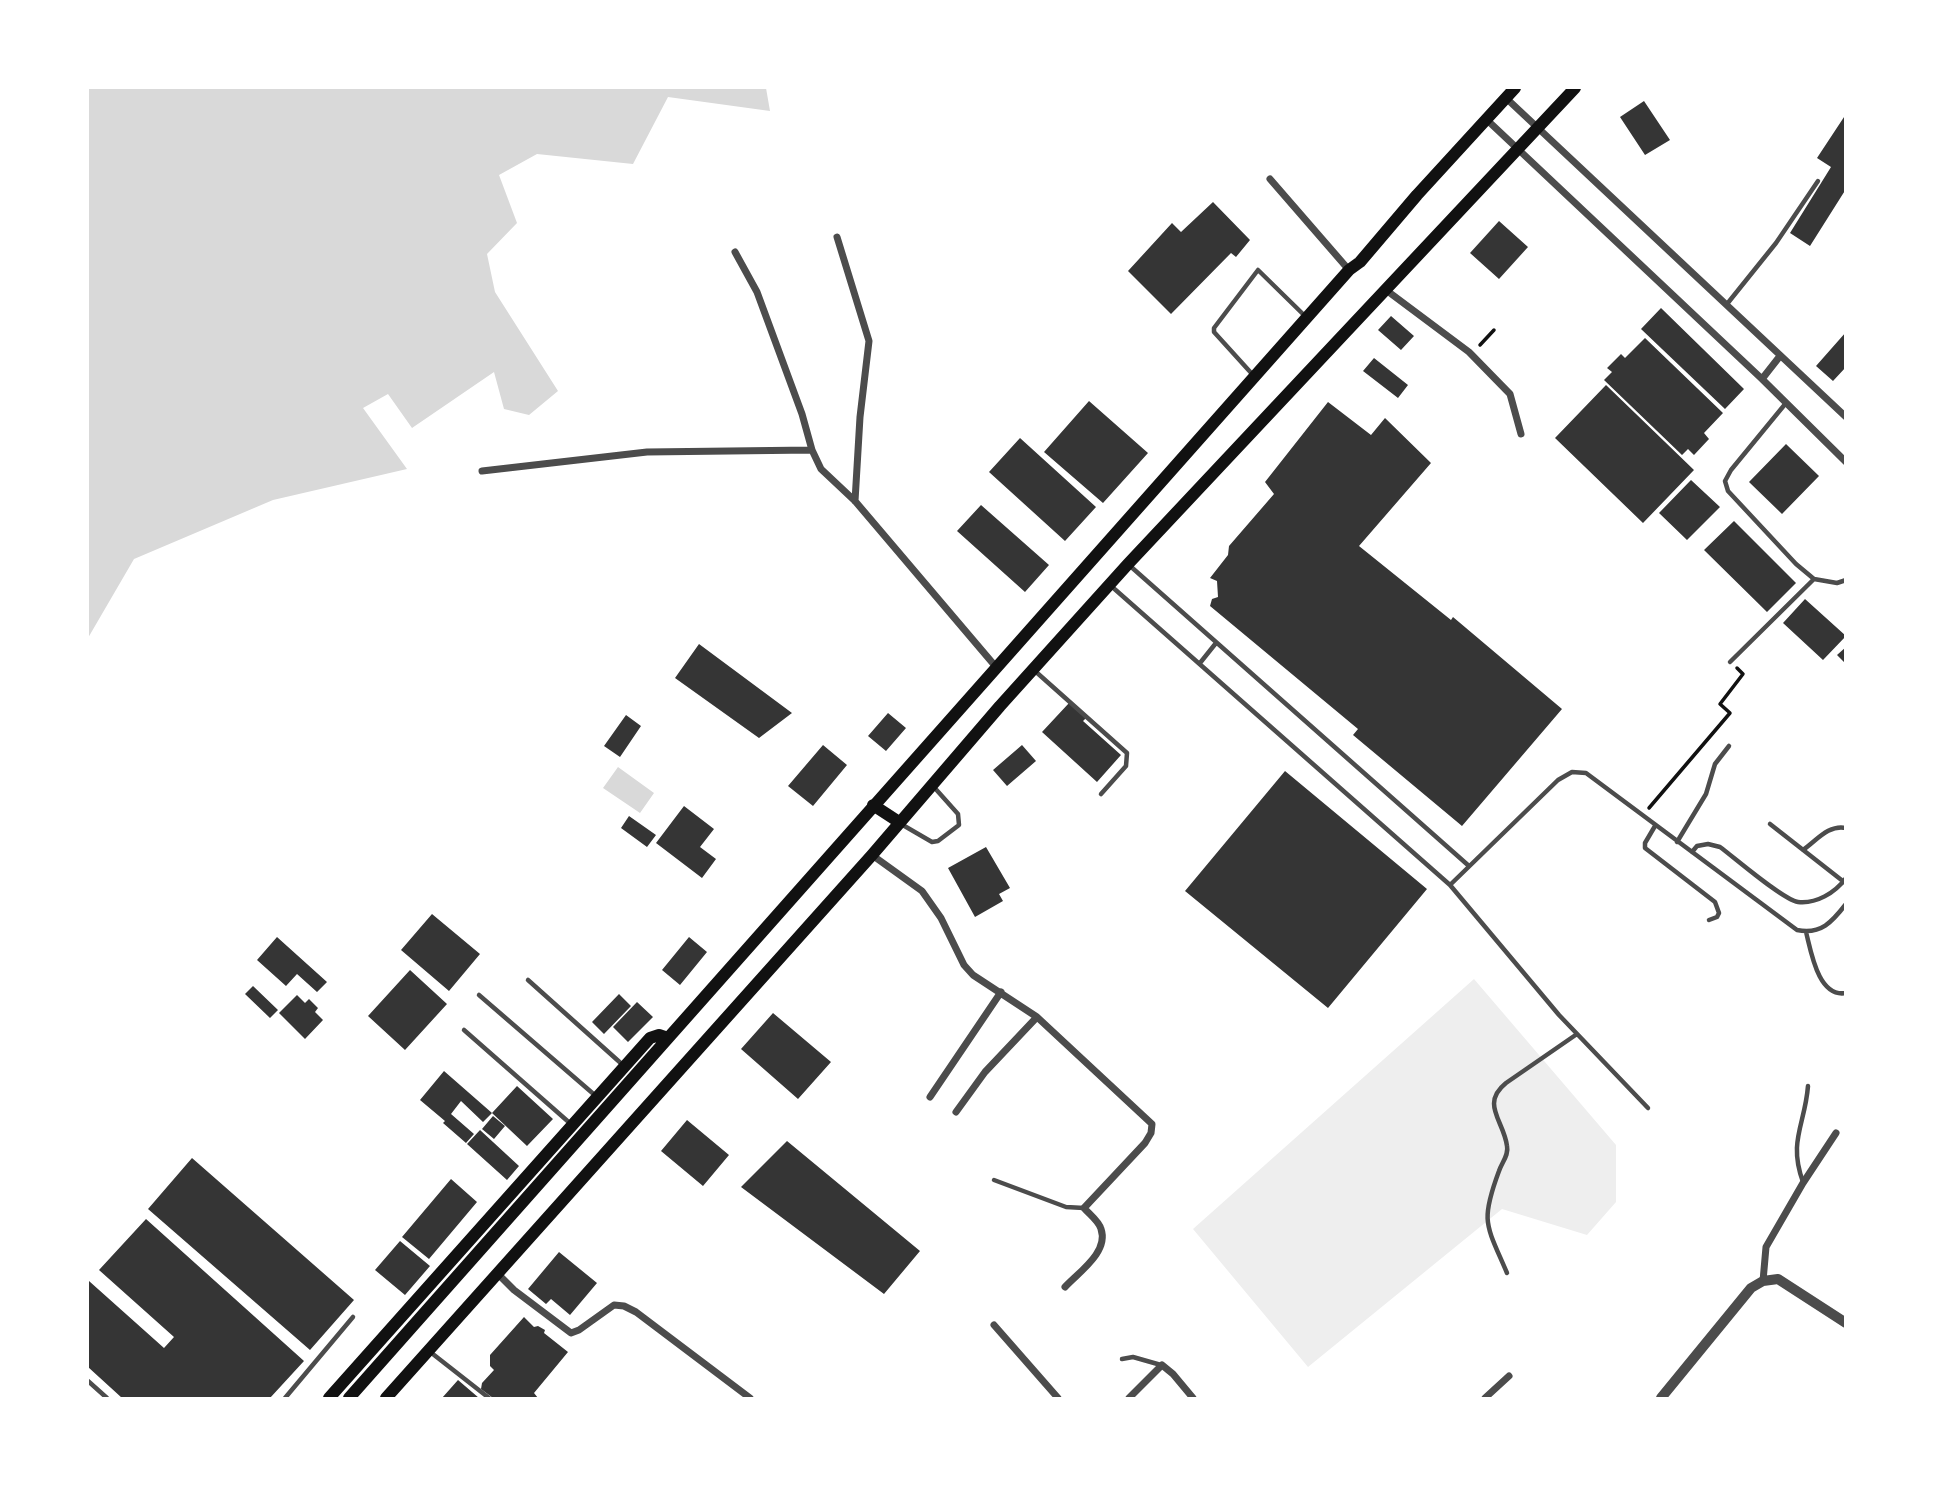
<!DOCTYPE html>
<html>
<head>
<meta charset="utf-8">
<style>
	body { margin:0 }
	#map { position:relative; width:1933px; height:1486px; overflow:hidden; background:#fff; font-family:"Noto Sans",sans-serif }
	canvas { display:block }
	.frame { position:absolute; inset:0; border:89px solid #fff; pointer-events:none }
</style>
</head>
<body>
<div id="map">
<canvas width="1933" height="1486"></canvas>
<div class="frame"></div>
</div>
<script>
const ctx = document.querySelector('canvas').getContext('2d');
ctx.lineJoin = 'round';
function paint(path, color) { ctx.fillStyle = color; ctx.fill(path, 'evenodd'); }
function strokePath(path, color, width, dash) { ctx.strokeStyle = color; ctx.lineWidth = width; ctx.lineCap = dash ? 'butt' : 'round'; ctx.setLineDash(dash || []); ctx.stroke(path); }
paint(new Path2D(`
	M 1474,979 L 1616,1145 L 1616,1202 L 1587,1235 L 1502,1209 L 1308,1367 L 1193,1229 Z`), '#eee');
paint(new Path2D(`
	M 88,88 L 766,88 L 770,111 L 668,97 L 633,164 L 537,154 L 499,175 L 517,223 L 487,254 L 495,292 L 558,391 L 529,415 L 504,409 L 494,372 L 412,428 L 388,394 L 363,408 L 407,469 L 273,500 L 134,559 L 88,638 Z
	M 618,767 L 654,793 L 640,813 L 603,788 Z`), '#d9d9d9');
paint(new Path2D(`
	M 1644,101 L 1670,140 L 1645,155 L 1620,117 Z
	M 1846,114 L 1846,189 L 1810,246 L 1790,233 L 1831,167 L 1817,158 Z
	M 1213,202 L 1250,240 L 1236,257 L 1231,253 L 1171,314 L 1128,271 L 1172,223 L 1181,232 Z
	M 1499,221 L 1528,247 L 1499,279 L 1470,253 Z
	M 1661,308 L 1744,389 L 1725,409 L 1641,329 Z
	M 1391,316 L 1414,336 L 1401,350 L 1378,330 Z
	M 1846,332 L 1846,367 L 1833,381 L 1816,366 Z
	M 1645,338 L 1723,413 L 1704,433 L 1709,439 L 1694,455 L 1688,449 L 1682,455 L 1604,380 L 1612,372 L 1607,368 L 1621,354 L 1625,358 Z
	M 1374,358 L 1408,385 L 1398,398 L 1363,371 Z
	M 1606,385 L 1694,470 L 1643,523 L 1555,438 Z
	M 1089,401 L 1148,453 L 1103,503 L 1044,452 Z
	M 1328,402 L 1371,435 L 1385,418 L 1431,463 L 1359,546 L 1451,620 L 1453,617 L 1562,709 L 1462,826 L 1353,735 L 1358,729 L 1210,606 L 1212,599 L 1218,597 L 1217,581 L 1210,578 L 1228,555 L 1229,546 L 1274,494 L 1265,482 Z
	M 1020,438 L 1096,507 L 1065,541 L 989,472 Z
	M 1786,444 L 1819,476 L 1782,514 L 1749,482 Z
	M 1691,480 L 1720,507 L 1687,540 L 1659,513 Z
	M 981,505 L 1049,565 L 1025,592 L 957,531 Z
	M 1734,521 L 1796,583 L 1767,612 L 1704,550 Z
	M 1805,599 L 1846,636 L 1823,660 L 1783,623 Z
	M 699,644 L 792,713 L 759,738 L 675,678 Z
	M 1846,647 L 1846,664 L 1837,655 Z
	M 1069,703 L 1086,718 L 1083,721 L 1121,755 L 1097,782 L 1042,732 Z
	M 888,713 L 906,728 L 886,751 L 868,736 Z
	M 626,715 L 641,726 L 620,757 L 604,746 Z
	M 823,745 L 847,765 L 813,806 L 788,786 Z
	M 1022,745 L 1036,761 L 1007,786 L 993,770 Z
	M 1285,771 L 1427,889 L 1328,1008 L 1185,891 Z
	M 684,806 L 714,829 L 700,847 L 716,859 L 702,878 L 656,843 Z
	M 629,816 L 656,835 L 647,847 L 621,828 Z
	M 986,847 L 1010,888 L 999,894 L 1003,901 L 975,917 L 948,868 Z
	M 432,914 L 480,954 L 449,991 L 401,950 Z
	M 277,937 L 327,982 L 317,992 L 297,974 L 286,986 L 257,960 Z
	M 689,937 L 707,952 L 680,985 L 662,970 Z
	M 410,970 L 447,1004 L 405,1050 L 368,1016 Z
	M 253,986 L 278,1010 L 270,1018 L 245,994 Z
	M 619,994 L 631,1006 L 604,1034 L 592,1022 Z
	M 297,995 L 305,1003 L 309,999 L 318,1008 L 315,1012 L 323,1020 L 305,1039 L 279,1013 Z
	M 637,1002 L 653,1017 L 628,1042 L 613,1027 Z
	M 773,1013 L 831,1062 L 798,1099 L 741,1049 Z
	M 444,1071 L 492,1113 L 483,1122 L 461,1101 L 451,1114 L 474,1134 L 466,1143 L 443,1123 L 445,1121 L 420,1100 Z
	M 517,1086 L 553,1119 L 527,1146 L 492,1113 Z
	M 493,1116 L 505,1126 L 494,1139 L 482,1129 Z
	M 687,1120 L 729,1155 L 703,1186 L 661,1151 Z
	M 480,1130 L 519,1166 L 507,1180 L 467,1144 Z
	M 787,1141 L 920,1251 L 884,1294 L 741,1187 Z
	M 192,1158 L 354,1300 L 310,1350 L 148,1209 Z
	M 451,1179 L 477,1202 L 429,1259 L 402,1237 Z
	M 146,1219 L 304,1361 L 270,1398 L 122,1398 L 88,1367 L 88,1283 L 89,1281 L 164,1348 L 174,1337 L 99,1270 Z
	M 400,1241 L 430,1266 L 405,1295 L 375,1270 Z
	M 559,1252 L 597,1283 L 570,1315 L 551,1299 L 546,1304 L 528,1289 Z
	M 524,1317 L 534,1327 L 538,1326 L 545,1330 L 544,1333 L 568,1352 L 534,1393 L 538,1398 L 505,1397 L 493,1398 L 481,1389 L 482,1383 L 494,1370 L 490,1366 L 490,1355 Z
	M 458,1380 L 479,1398 L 442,1398 Z`), '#353535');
strokePath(new Path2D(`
	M 1480,345 L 1494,330
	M 1649,808 L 1730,713 L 1720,704 L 1743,674 L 1737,668`), '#111', 3.5);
strokePath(new Path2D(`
	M 1727,304 L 1776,243 L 1818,181
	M 1253,375 L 1214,332 L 1214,328 L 1258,270 L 1306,317
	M 1786,403 L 1731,470 L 1725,481 L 1728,491 L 1796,564 L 1814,579 L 1837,583 L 1846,580
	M 1129,565 L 1469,866
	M 1110,585 L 1450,885 L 1559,1015 L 1648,1108
	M 1730,662 L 1814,579
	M 1200,663 L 1216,643
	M 1035,671 L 1127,753 L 1126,766 L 1101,794
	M 901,824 L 932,842 L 938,841 L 959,825 L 958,814 L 933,786
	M 1770,824 L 1844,882
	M 1655,826 L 1645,843 L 1645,848 L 1715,902 L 1719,913 L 1717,917 L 1709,920
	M 1677,842 L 1706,794 L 1715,764 L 1729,746
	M 1803,850 C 1816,841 1829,824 1846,828
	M 1692,852 L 1697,846 L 1708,844 L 1720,847 C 1735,858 1783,900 1798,902 C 1816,904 1835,893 1846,878
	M 1450,885 L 1558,780 L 1572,772 L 1586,773 L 1797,930 C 1821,935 1832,922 1846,904
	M 1806,932 C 1811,951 1818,998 1846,993
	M 528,980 L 624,1066
	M 479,995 L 597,1097
	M 464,1030 L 572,1125
	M 994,1180 L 1066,1207 L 1084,1208
	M 1803,1182 C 1788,1141 1805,1125 1808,1086
	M 1507,1273 C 1486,1224 1480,1222 1499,1171 C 1502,1162 1509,1155 1507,1146 C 1504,1121 1480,1104 1506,1083 L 1577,1034
	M 429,1351 L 489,1398
	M 1122,1359 L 1133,1357 L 1161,1365
	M 88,1381 L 107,1398
	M 285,1398 L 353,1317`), '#4c4c4c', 4.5);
strokePath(new Path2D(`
	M 1506,98 L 1846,417
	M 1486,119 L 1762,379 L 1846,462
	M 1270,179 L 1349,270
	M 837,237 L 869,341 L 860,417 L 855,501
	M 735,252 L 757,292 L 802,414 L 812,450 L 821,469 L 855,501 L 996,667
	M 1386,290 L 1469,352 L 1510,394 L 1521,434
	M 1762,379 L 1780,356
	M 482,471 L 647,452 L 812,450
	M 872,855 L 922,891 L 941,918 L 964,965 L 973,975 L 1037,1017 L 1152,1124 L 1151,1133 L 1145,1143 L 1084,1208 C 1089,1214 1099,1221 1101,1229 C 1109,1252 1079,1272 1065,1287
	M 930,1097 L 1001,992
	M 956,1112 L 985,1072 L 1037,1017
	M 497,1273 L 514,1290 L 571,1333 L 579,1330 L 614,1305 L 624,1306 L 636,1312 L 750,1398
	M 1763,1281 L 1766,1247 L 1803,1183 L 1836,1133
	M 994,1325 L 1058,1398
	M 1129,1398 L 1162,1365 L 1173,1374 L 1193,1398
	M 1485,1398 L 1509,1376`), '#4c4c4c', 7);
strokePath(new Path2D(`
	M 1661,1398 L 1751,1288 L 1763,1281 L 1778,1279 L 1846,1323`), '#4c4c4c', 10);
strokePath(new Path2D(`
	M 873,805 L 899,822
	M 329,1398 L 650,1038 L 659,1035 L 668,1038
	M 349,1398 L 1349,270 L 1360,262 L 1417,195 L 1515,88
	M 386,1398 L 872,855 L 1000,706 L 1128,564 L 1575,88`), '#111', 12);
</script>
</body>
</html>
